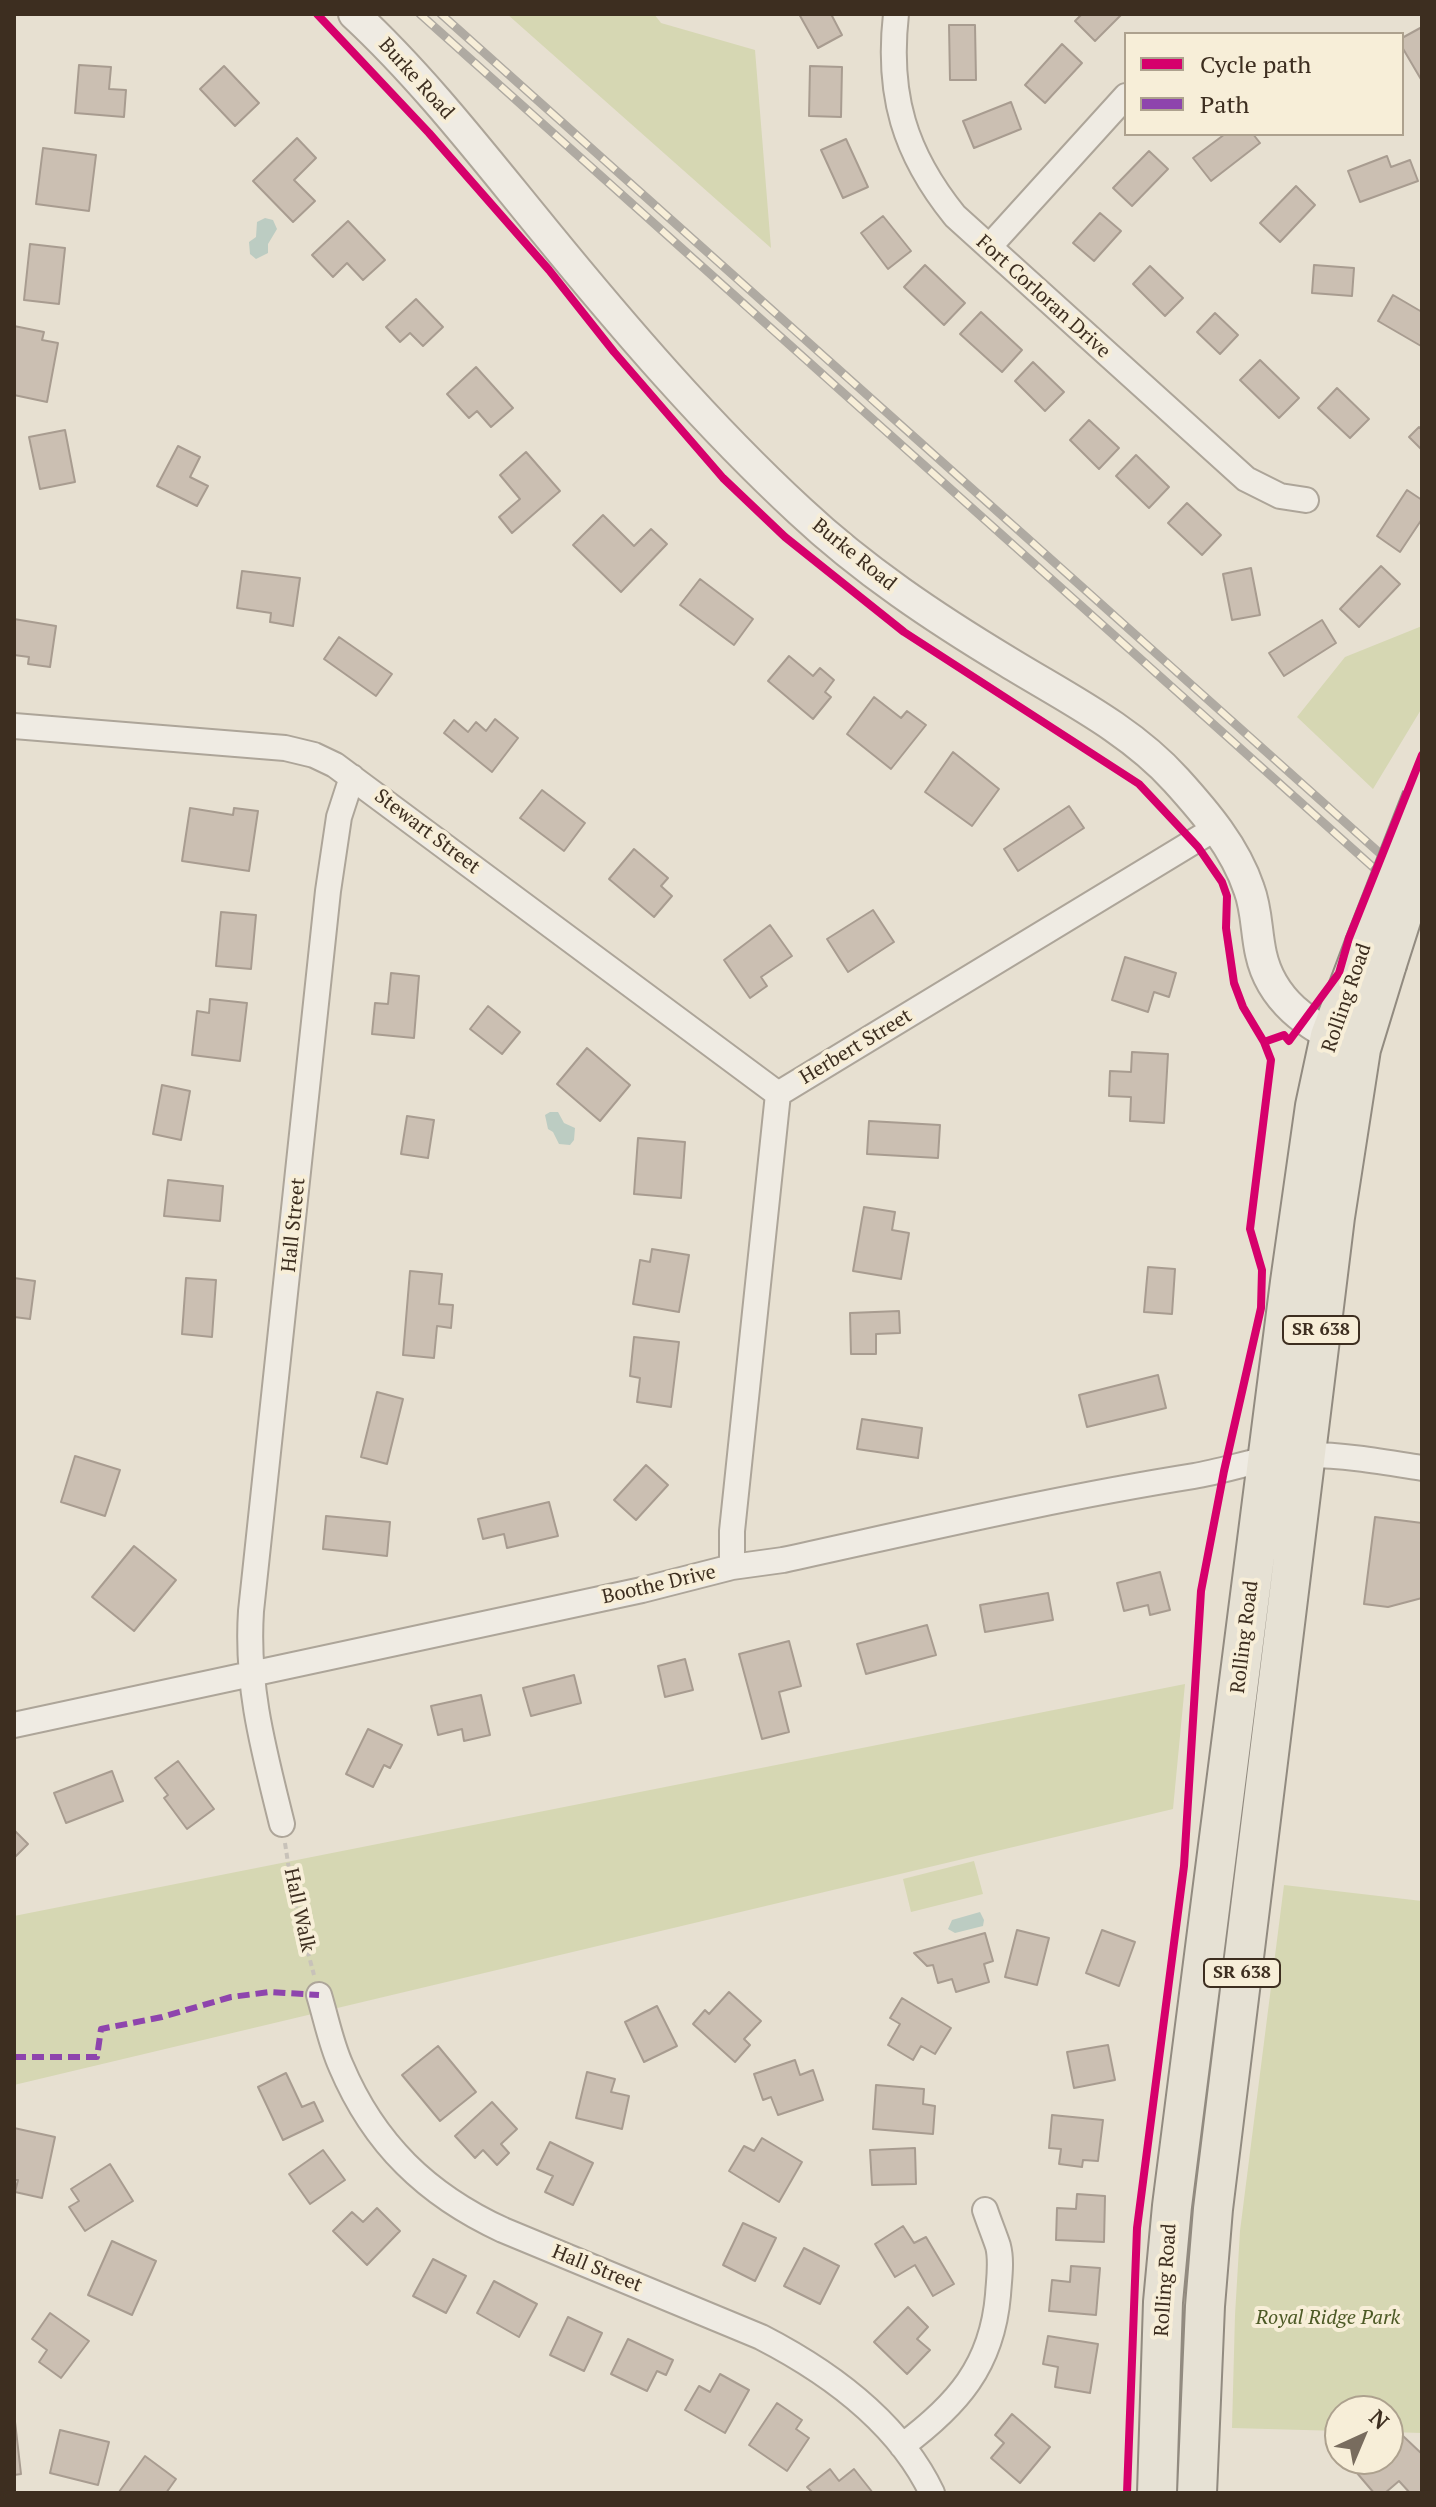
<!DOCTYPE html>
<html>
<head>
<meta charset="utf-8">
<style>
	body { margin:0 }
	#map { position:relative; width:1436px; height:2507px; overflow:hidden; background:#e7e0d1; font-family:"PT Serif",serif }
	canvas { display:block }
	.frame { position:absolute; inset:0; border:16px solid #3d2e20; pointer-events:none }
	.legend { position:absolute; left:1124px; top:32px; width:280px; height:104px; box-sizing:border-box; background:#f7eed8; border:2px solid #ada18e; margin:0; padding:10px 14px; list-style:none; font-size:24px; color:#3d2e20 }
	.legend li { display:flex; align-items:center; gap:16px; height:40px }
	.legend b { width:40px; border:2px solid #ada18e }
	.north { position:absolute; left:1324px; top:2395px; width:80px; height:80px; box-sizing:border-box; background:#f7eed8; border:2px solid #ada18e; border-radius:50%; rotate:44deg; font-size:22px; font-weight:700; line-height:32px; text-align:center; color:#3d2e20 }
	.north::after { content:''; display:block; margin:auto; width:28px; height:36px; background:#786c5e; clip-path:polygon(50% 0,100% 100%,50% 72%,0 100%) }
</style>
</head>
<body>
<div id="map">
<canvas width="1436" height="2507"></canvas>
<div class="frame"></div>
<ul class="legend">
<li><b style="height:10px;background:#d6006c"></b>Cycle path</li>
<li><b style="height:10px;background:#8e44ad"></b>Path</li>
</ul>
<div class="north">N</div>
</div>
<script>
const ctx = document.querySelector('canvas').getContext('2d');
ctx.lineJoin = 'round';
function paint(path, color) { ctx.fillStyle = color; ctx.fill(path, 'evenodd'); }
function strokePath(path, color, width, dash) { ctx.strokeStyle = color; ctx.lineWidth = width; ctx.lineCap = dash ? 'butt' : 'round'; ctx.setLineDash(dash || []); ctx.stroke(path); }
function label(font, color, halo, rows, align = 'center') {
  ctx.font = font + ' "PT Serif",serif'; ctx.lineWidth = 8; ctx.setLineDash([]); ctx.textBaseline = 'middle'; ctx.strokeStyle = halo; ctx.fillStyle = color; for (const [text, x, y, turn = 0] of rows) {
    ctx.save(); ctx.translate(x, y); ctx.rotate((+turn || 0) * Math.PI / 180); ctx.textAlign = isNaN(turn) ? turn : align; if (halo) ctx.strokeText(text, 0, 0); ctx.fillText(text, 0, 0); ctx.restore();
  }
}
paint(new Path2D(`
	M 507,14 L 654,14 L 661,23 L 755,50 L 771,248 Z
	M 1422,626 L 1422,708 L 1373,789 L 1297,717 L 1345,657 Z
	M 1185,1684 L 1173,1809 L 14,2085 L 14,1916 Z
	M 974,1861 L 983,1894 L 911,1912 L 903,1879 Z
	M 1284,1885 L 1422,1901 L 1422,2433 L 1388,2432 L 1388,2411 L 1340,2411 L 1340,2431 L 1232,2428 L 1235,2315 L 1240,2231 Z`), '#d6d7b3');
paint(new Path2D(`
	M 265,218 L 273,220 L 277,229 L 268,244 L 268,253 L 256,259 L 250,254 L 249,242 L 256,237 L 257,222 Z
	M 550,1112 L 558,1112 L 564,1123 L 575,1128 L 574,1140 L 570,1145 L 559,1144 L 553,1132 L 548,1129 L 545,1115 Z
	M 980,1912 L 984,1920 L 983,1926 L 955,1933 L 948,1929 L 952,1920 Z`), '#bcccc2');
const building = new Path2D(`
	M 799,14 L 831,14 L 842,35 L 818,48 Z
	M 1082,14 L 1122,14 L 1095,41 L 1075,21 Z
	M 949,25 L 975,25 L 976,80 L 950,80 Z
	M 1422,27 L 1422,81 L 1402,47 L 1402,38 Z
	M 1062,44 L 1082,63 L 1045,103 L 1025,85 Z
	M 79,65 L 111,67 L 109,89 L 126,90 L 124,117 L 75,113 Z
	M 224,66 L 259,103 L 235,126 L 200,89 Z
	M 810,66 L 842,67 L 841,117 L 809,116 Z
	M 1011,102 L 1021,129 L 974,148 L 963,121 Z
	M 1225,134 L 1253,134 L 1260,143 L 1211,181 L 1193,158 Z
	M 297,138 L 316,158 L 294,180 L 315,201 L 293,222 L 253,181 Z
	M 846,139 L 868,187 L 843,198 L 821,150 Z
	M 43,148 L 96,155 L 89,211 L 36,204 Z
	M 1149,151 L 1168,169 L 1132,206 L 1113,188 Z
	M 1387,156 L 1391,167 L 1410,160 L 1418,181 L 1360,202 L 1348,171 Z
	M 1296,186 L 1315,205 L 1280,242 L 1260,223 Z
	M 1100,213 L 1121,231 L 1094,261 L 1073,243 Z
	M 883,216 L 911,251 L 888,269 L 861,233 Z
	M 348,221 L 385,260 L 363,280 L 347,263 L 333,277 L 312,255 Z
	M 30,244 L 65,248 L 59,304 L 24,300 Z
	M 925,265 L 965,303 L 944,325 L 904,287 Z
	M 1314,265 L 1354,268 L 1352,296 L 1312,293 Z
	M 1150,266 L 1183,298 L 1165,316 L 1133,284 Z
	M 1393,295 L 1422,312 L 1421,346 L 1378,321 Z
	M 416,299 L 443,327 L 423,346 L 410,333 L 400,342 L 386,327 Z
	M 981,312 L 1022,350 L 1002,372 L 960,334 Z
	M 1215,313 L 1238,335 L 1220,354 L 1197,332 Z
	M 14,326 L 44,332 L 42,340 L 58,343 L 47,402 L 14,395 Z
	M 1260,360 L 1299,398 L 1279,418 L 1240,380 Z
	M 1033,362 L 1064,392 L 1045,411 L 1015,381 Z
	M 476,367 L 513,408 L 491,427 L 477,411 L 469,418 L 447,394 Z
	M 1337,388 L 1369,419 L 1350,438 L 1318,408 Z
	M 1089,420 L 1119,448 L 1099,469 L 1070,440 Z
	M 1419,427 L 1422,430 L 1422,450 L 1409,437 Z
	M 65,430 L 75,482 L 40,489 L 29,437 Z
	M 178,446 L 200,457 L 190,477 L 208,486 L 197,506 L 157,486 Z
	M 526,452 L 560,491 L 512,533 L 499,517 L 520,499 L 500,475 Z
	M 1136,455 L 1169,487 L 1149,508 L 1116,476 Z
	M 1407,490 L 1422,500 L 1422,519 L 1400,552 L 1377,536 Z
	M 1187,503 L 1221,535 L 1202,555 L 1168,523 Z
	M 603,515 L 634,546 L 651,529 L 667,544 L 621,592 L 573,545 Z
	M 1381,566 L 1400,584 L 1359,627 L 1340,609 Z
	M 1251,568 L 1260,615 L 1232,620 L 1223,574 Z
	M 242,571 L 300,578 L 293,626 L 270,622 L 271,613 L 237,608 Z
	M 700,579 L 753,619 L 734,645 L 680,605 Z
	M 14,619 L 56,626 L 50,667 L 28,664 L 29,657 L 14,655 Z
	M 1322,620 L 1336,643 L 1284,676 L 1269,653 Z
	M 339,637 L 392,674 L 376,696 L 324,659 Z
	M 789,656 L 813,676 L 820,668 L 834,680 L 825,692 L 831,697 L 813,719 L 768,681 Z
	M 874,697 L 901,718 L 907,711 L 926,725 L 891,769 L 847,734 Z
	M 495,719 L 518,738 L 492,772 L 444,733 L 454,720 L 468,732 L 476,722 L 486,731 Z
	M 953,752 L 999,789 L 972,826 L 925,792 Z
	M 542,790 L 585,823 L 564,851 L 520,818 Z
	M 1069,806 L 1084,828 L 1018,871 L 1004,849 Z
	M 190,808 L 233,815 L 234,808 L 258,811 L 249,871 L 182,861 Z
	M 634,849 L 668,878 L 661,886 L 672,896 L 654,917 L 609,879 Z
	M 873,910 L 894,942 L 848,972 L 827,939 Z
	M 221,912 L 256,915 L 251,969 L 216,966 Z
	M 770,925 L 792,956 L 761,977 L 767,986 L 750,998 L 724,960 Z
	M 1125,957 L 1176,973 L 1169,997 L 1154,992 L 1148,1012 L 1112,1000 Z
	M 391,973 L 419,976 L 414,1038 L 372,1034 L 375,1003 L 388,1004 Z
	M 210,999 L 247,1003 L 240,1061 L 192,1055 L 197,1011 L 209,1013 Z
	M 488,1006 L 520,1032 L 502,1054 L 470,1029 Z
	M 587,1048 L 630,1085 L 600,1121 L 557,1084 Z
	M 1132,1052 L 1168,1054 L 1164,1123 L 1130,1121 L 1131,1097 L 1109,1096 L 1110,1071 L 1131,1072 Z
	M 162,1085 L 190,1091 L 181,1140 L 153,1134 Z
	M 407,1116 L 434,1120 L 428,1158 L 401,1154 Z
	M 869,1121 L 940,1125 L 938,1158 L 867,1154 Z
	M 638,1138 L 685,1142 L 681,1198 L 634,1194 Z
	M 168,1180 L 223,1186 L 220,1221 L 164,1216 Z
	M 864,1207 L 895,1212 L 892,1230 L 909,1233 L 901,1279 L 853,1271 Z
	M 652,1249 L 689,1255 L 679,1312 L 633,1304 L 640,1260 L 650,1262 Z
	M 1148,1267 L 1175,1269 L 1172,1314 L 1144,1312 Z
	M 410,1271 L 442,1274 L 439,1304 L 453,1305 L 451,1328 L 437,1326 L 434,1358 L 403,1355 Z
	M 14,1278 L 35,1281 L 30,1319 L 14,1317 Z
	M 186,1278 L 216,1280 L 212,1337 L 182,1334 Z
	M 899,1311 L 900,1333 L 876,1334 L 876,1354 L 851,1354 L 850,1313 Z
	M 634,1337 L 679,1342 L 671,1407 L 637,1402 L 640,1378 L 630,1376 Z
	M 1158,1375 L 1166,1408 L 1087,1427 L 1079,1395 Z
	M 377,1392 L 403,1399 L 387,1464 L 361,1457 Z
	M 862,1419 L 922,1428 L 918,1458 L 857,1449 Z
	M 75,1456 L 120,1470 L 105,1516 L 61,1502 Z
	M 646,1465 L 668,1485 L 636,1520 L 614,1500 Z
	M 549,1502 L 558,1536 L 507,1548 L 504,1534 L 483,1539 L 478,1519 Z
	M 326,1516 L 390,1522 L 387,1556 L 323,1549 Z
	M 1375,1517 L 1422,1523 L 1422,1598 L 1388,1607 L 1364,1604 Z
	M 134,1546 L 176,1580 L 134,1631 L 92,1597 Z
	M 1160,1572 L 1170,1610 L 1150,1615 L 1148,1605 L 1124,1611 L 1117,1583 Z
	M 1048,1593 L 1053,1620 L 985,1632 L 980,1605 Z
	M 927,1625 L 936,1655 L 866,1674 L 857,1644 Z
	M 789,1641 L 801,1686 L 779,1692 L 789,1732 L 762,1739 L 739,1654 Z
	M 685,1659 L 693,1690 L 665,1697 L 658,1666 Z
	M 574,1675 L 581,1703 L 531,1716 L 523,1688 Z
	M 481,1695 L 490,1735 L 464,1741 L 462,1729 L 438,1735 L 431,1706 Z
	M 368,1729 L 402,1745 L 390,1768 L 384,1765 L 373,1787 L 346,1774 Z
	M 178,1761 L 214,1809 L 187,1829 L 164,1798 L 168,1795 L 155,1778 Z
	M 112,1771 L 123,1801 L 66,1823 L 54,1793 Z
	M 14,1830 L 28,1844 L 14,1858 Z
	M 1017,1930 L 1049,1938 L 1037,1985 L 1005,1977 Z
	M 1102,1930 L 1135,1942 L 1119,1986 L 1086,1973 Z
	M 985,1933 L 993,1961 L 984,1964 L 989,1982 L 956,1992 L 952,1979 L 938,1983 L 933,1965 L 927,1966 L 914,1953 Z
	M 729,1992 L 761,2021 L 744,2039 L 750,2045 L 735,2062 L 693,2024 L 705,2010 L 709,2014 Z
	M 902,1998 L 951,2028 L 935,2054 L 921,2046 L 913,2060 L 888,2045 L 900,2024 L 890,2018 Z
	M 657,2006 L 677,2046 L 644,2062 L 625,2022 Z
	M 1108,2045 L 1115,2080 L 1074,2088 L 1067,2052 Z
	M 438,2046 L 476,2092 L 440,2121 L 402,2075 Z
	M 795,2060 L 800,2075 L 813,2070 L 823,2100 L 778,2115 L 771,2097 L 763,2100 L 754,2074 Z
	M 587,2072 L 615,2079 L 611,2092 L 629,2096 L 622,2129 L 576,2118 Z
	M 286,2073 L 302,2107 L 314,2102 L 323,2121 L 283,2140 L 258,2087 Z
	M 876,2085 L 924,2089 L 923,2104 L 935,2106 L 933,2134 L 873,2129 Z
	M 492,2102 L 517,2129 L 501,2144 L 509,2153 L 497,2165 L 483,2150 L 475,2158 L 455,2136 Z
	M 1052,2115 L 1103,2120 L 1098,2161 L 1083,2160 L 1082,2167 L 1059,2164 L 1061,2149 L 1049,2148 Z
	M 14,2128 L 55,2137 L 42,2198 L 15,2192 L 18,2180 L 14,2180 Z
	M 762,2138 L 802,2162 L 779,2202 L 729,2171 L 744,2146 L 754,2151 Z
	M 550,2142 L 593,2163 L 573,2205 L 545,2192 L 553,2176 L 537,2169 Z
	M 915,2148 L 916,2184 L 872,2185 L 870,2150 Z
	M 323,2150 L 345,2180 L 310,2204 L 289,2174 Z
	M 110,2164 L 133,2201 L 85,2231 L 69,2207 L 79,2201 L 71,2189 Z
	M 1077,2194 L 1105,2196 L 1104,2242 L 1056,2240 L 1057,2208 L 1076,2209 Z
	M 377,2208 L 400,2231 L 367,2265 L 333,2231 L 352,2212 L 363,2222 Z
	M 743,2223 L 776,2238 L 755,2281 L 723,2265 Z
	M 903,2226 L 914,2243 L 926,2237 L 954,2284 L 933,2296 L 915,2265 L 895,2277 L 875,2244 Z
	M 112,2241 L 156,2261 L 132,2315 L 88,2295 Z
	M 804,2248 L 839,2266 L 820,2304 L 784,2286 Z
	M 433,2259 L 466,2276 L 446,2313 L 413,2296 Z
	M 1071,2266 L 1100,2268 L 1096,2315 L 1049,2311 L 1052,2280 L 1070,2282 Z
	M 494,2281 L 537,2304 L 519,2337 L 477,2313 Z
	M 908,2307 L 928,2327 L 917,2339 L 930,2350 L 907,2374 L 874,2342 Z
	M 50,2313 L 89,2341 L 61,2378 L 39,2362 L 47,2350 L 32,2339 Z
	M 568,2317 L 602,2333 L 584,2371 L 550,2355 Z
	M 1048,2336 L 1098,2344 L 1090,2393 L 1055,2387 L 1058,2367 L 1043,2364 Z
	M 628,2339 L 673,2360 L 666,2375 L 657,2371 L 647,2391 L 611,2374 Z
	M 720,2374 L 749,2390 L 725,2433 L 685,2410 L 699,2386 L 710,2392 Z
	M 777,2403 L 802,2420 L 796,2429 L 809,2438 L 787,2471 L 749,2445 Z
	M 14,2413 L 21,2474 L 14,2475 Z
	M 1012,2414 L 1050,2447 L 1020,2483 L 991,2458 L 1004,2443 L 995,2435 Z
	M 60,2430 L 109,2442 L 98,2485 L 50,2473 Z
	M 1402,2435 L 1422,2454 L 1422,2493 L 1410,2493 L 1399,2481 L 1385,2493 L 1374,2493 L 1357,2473 L 1373,2459 L 1388,2459 L 1388,2447 Z
	M 145,2456 L 176,2479 L 166,2493 L 121,2493 L 119,2492 Z
	M 830,2469 L 839,2481 L 854,2469 L 873,2493 L 813,2493 L 807,2487 Z`);
paint(building, '#cbbfb2');
strokePath(building, '#a89c90', 2);
const minor = new Path2D(`
	M 896,14 C 887,94 904,153 955,216 L 1246,479 L 1280,496 L 1306,500
	M 989,247 L 1126,96
	M 14,726 L 285,748 L 314,755 L 335,765 L 778,1094
	M 778,1094 L 1216,828
	M 732,1567 L 732,1531 L 778,1094
	M 14,1725 L 642,1590 L 732,1567 L 783,1560 C 920,1530 1056,1498 1194,1476 C 1231,1470 1270,1454 1307,1455 C 1346,1455 1384,1462 1422,1468
	M 282,1824 C 264,1751 246,1688 251,1611 L 328,891 L 339,817 L 352,777
	M 319,1995 C 326,2018 331,2044 341,2066 C 374,2144 427,2195 503,2230 L 761,2337 C 829,2372 898,2422 932,2493
	M 902,2446 C 957,2405 992,2366 998,2295 C 999,2279 1002,2261 998,2246 C 994,2234 989,2222 985,2210`);
const tertiary = new Path2D(`
	M 354,14 C 424,79 483,156 543,229 C 623,327 707,425 800,511 C 863,570 935,618 1008,662 C 1065,697 1130,729 1176,780 C 1205,812 1235,847 1249,889 C 1257,910 1256,932 1261,954 C 1271,1000 1308,1026 1349,1044`);
const primary = new Path2D(`
	M 1157,2493 L 1163,2302 L 1172,2206 L 1290,1282 L 1315,1106 L 1330,1036 L 1364,946
	M 1197,2493 L 1205,2306 L 1213,2209 L 1335,1217 L 1361,1049 L 1387,964`);
strokePath(minor, '#ada599', 28);
strokePath(tertiary, '#ada599', 34);
strokePath(primary, '#928b80', 42);
strokePath(new Path2D(`
	M 285,1843 L 293,1896 L 314,1975`), '#c8c2b9', 4, [6, 4]);
strokePath(minor, '#efebe3', 24);
strokePath(tertiary, '#efebe3', 30);
strokePath(primary, '#e6e1d4', 38);
const rail = new Path2D(`
	M 420,14 L 1422,911
	M 441,14 L 1422,891`);
strokePath(rail, '#afaaa2', 9);
strokePath(rail, '#f7eed8', 6, [18]);
const primaryBridge = new Path2D(`
	M 1364,946 L 1422,798
	M 1387,964 L 1402,917 L 1422,870`);
strokePath(primaryBridge, '#928b80', 42, []);
strokePath(primaryBridge, '#e6e1d4', 38);
strokePath(new Path2D(`
	M 14,2057 L 97,2057 L 101,2029 L 162,2017 L 231,1997 L 270,1992 L 319,1995`), '#8e44ad', 6, [12, 6]);
strokePath(new Path2D(`
	M 317,14 L 429,133 L 549,270 L 614,352 L 723,478 L 785,537 L 904,632 L 1139,784 L 1198,847 L 1222,882 L 1227,896 L 1226,928 L 1234,983 L 1243,1007 L 1264,1042
	M 1127,2493 L 1137,2228 L 1184,1866 L 1201,1591 L 1224,1471 L 1261,1308 L 1262,1270 L 1250,1229 L 1271,1060 L 1264,1042 L 1284,1035 L 1289,1041 L 1339,973 L 1349,938 L 1422,755`), '#d6006c', 8);
for (const [x, y, w] of [
	[1321,1330,76],
	[1242,1973,76]
]) { const box = new Path2D(); box.roundRect(x - w / 2, y - 14, w, 28, 6); ctx.fillStyle = '#f7eed8'; ctx.fill(box); strokePath(box, '#3d2e20', 2); }
label('bold 18px', '#3d2e20', null, [
	["SR 638",1321,1330],
	["SR 638",1242,1973]
]);
label('20px', '#3d2e20', '#f7eed8', [
	["Burke Road",416,79,48],
	["Fort Corloran Drive",1043,297,42],
	["Burke Road",854,555,39],
	["Stewart Street",427,832,37],
	["Rolling Road",1347,998,-71],
	["Herbert Street",856,1047,-31],
	["Hall Street",294,1225,-84],
	["Boothe Drive",659,1585,-13],
	["Rolling Road",1245,1637,-83],
	["Hall Walk",299,1910,78],
	["Hall Street",597,2269,22],
	["Rolling Road",1166,2280,-86]
]);
label('italic 20px', '#4d5a26', '#f7eed8', [
	["Royal Ridge Park",1328,2318]
]);
</script>
</body>
</html>
